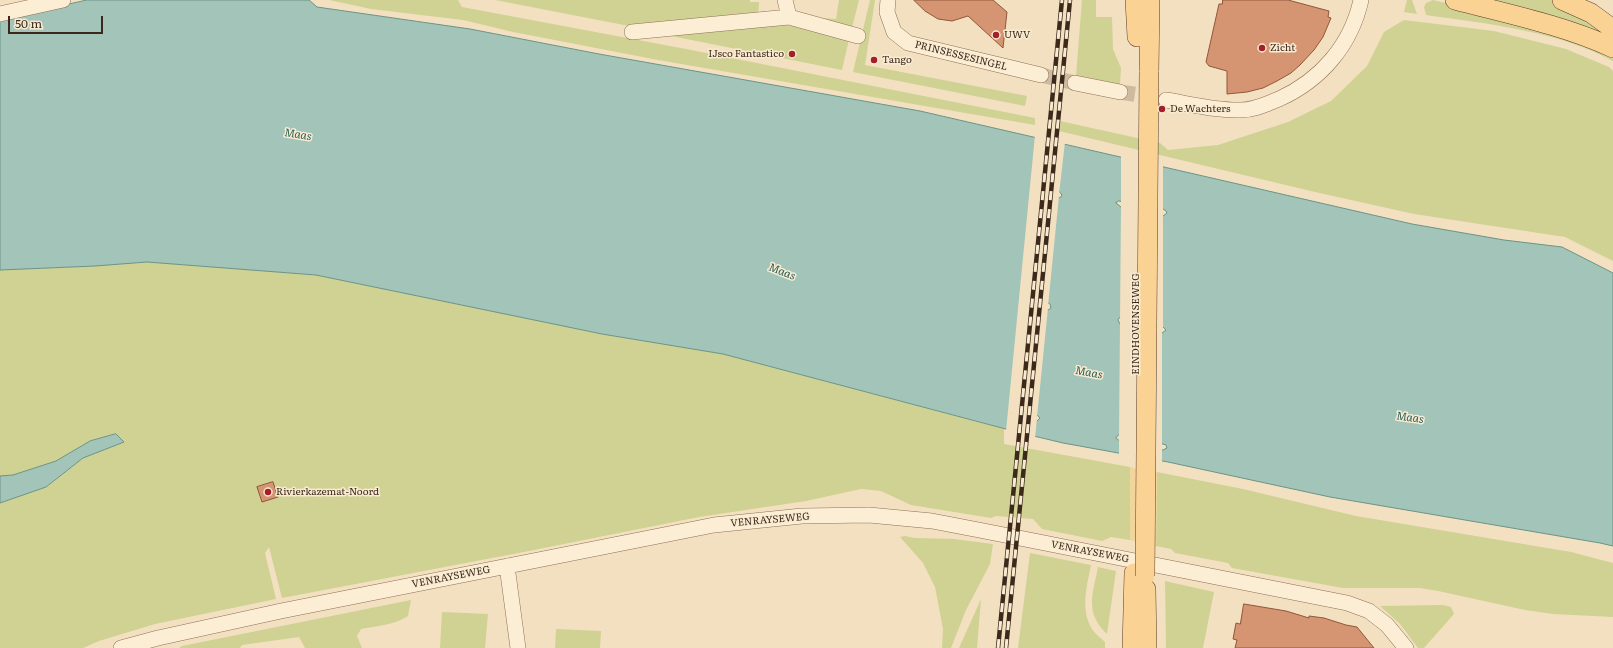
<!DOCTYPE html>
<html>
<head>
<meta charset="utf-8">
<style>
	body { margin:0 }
	#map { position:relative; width:1613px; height:648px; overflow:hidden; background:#f3e0c0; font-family:Literata,serif }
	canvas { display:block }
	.scale { position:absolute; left:8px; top:16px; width:95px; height:18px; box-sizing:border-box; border:2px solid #3c291c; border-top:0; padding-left:5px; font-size:12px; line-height:14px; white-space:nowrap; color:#3c291c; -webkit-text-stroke:3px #f9ebd1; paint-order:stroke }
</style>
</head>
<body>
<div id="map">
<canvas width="1613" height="648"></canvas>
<div class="scale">50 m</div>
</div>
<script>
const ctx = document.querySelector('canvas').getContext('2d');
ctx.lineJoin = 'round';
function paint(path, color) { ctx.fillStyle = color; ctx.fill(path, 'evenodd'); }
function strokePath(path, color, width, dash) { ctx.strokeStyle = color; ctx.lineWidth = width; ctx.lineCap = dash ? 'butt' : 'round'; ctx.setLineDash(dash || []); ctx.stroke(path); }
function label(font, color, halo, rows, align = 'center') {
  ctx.font = font + ' Literata,serif'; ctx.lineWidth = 3; ctx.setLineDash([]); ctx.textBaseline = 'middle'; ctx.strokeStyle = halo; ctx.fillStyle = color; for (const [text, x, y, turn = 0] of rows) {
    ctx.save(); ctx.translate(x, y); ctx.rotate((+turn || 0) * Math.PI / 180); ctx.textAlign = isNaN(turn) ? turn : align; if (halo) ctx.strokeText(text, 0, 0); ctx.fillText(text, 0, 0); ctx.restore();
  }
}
paint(new Path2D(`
	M 329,0 L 458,0 L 462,7 L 686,49 L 1035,118 L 1035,125 L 658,60 L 513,32 L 463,20 L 371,9 Z
	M 495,0 L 750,0 L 750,2 L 759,2 L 758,16 L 629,26 Z
	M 839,0 L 859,0 L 852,28 L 804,17 L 836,19 Z
	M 870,0 L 875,0 L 865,65 L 1027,96 L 1025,106 L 853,72 Z
	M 1082,0 L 1096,0 L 1096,17 L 1112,17 L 1113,49 L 1121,68 L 1120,85 L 1076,76 Z
	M 1407,0 L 1412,0 L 1417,14 L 1404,12 Z
	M 1433,0 L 1555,30 L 1613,52 L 1613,61 C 1558,31 1488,24 1426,15 L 1424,7 L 1426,3 Z
	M 1488,0 L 1551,0 L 1589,16 L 1613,45 Z
	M 1404,20 L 1494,31 L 1566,49 L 1609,67 L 1613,71 L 1613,261 L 1565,237 L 1414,214 L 1315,192 L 1059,131 L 1060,121 L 1160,143 L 1168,150 L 1218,145 L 1288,122 L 1331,101 L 1367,66 L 1384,32 Z
	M 759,24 L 802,26 L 849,39 L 842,70 L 656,33 Z
	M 147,262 L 316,275 L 602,334 L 723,354 L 1004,429 L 1004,444 L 1130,467 L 1130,540 L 1111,537 L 1102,541 L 1042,529 L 1033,519 L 996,516 L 991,518 L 911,505 L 881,491 L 861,489 L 806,501 L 699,517 L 529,551 L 282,598 L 269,547 L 265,553 L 276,599 L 155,624 L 99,641 L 83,648 L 0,648 L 0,503 L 46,487 L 83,458 L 123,442 L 116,434 L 90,441 L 56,461 L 13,475 L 0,476 L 0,270 L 95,266 Z
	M 1157,472 L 1243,489 L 1356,516 L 1571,552 L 1613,563 L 1613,617 L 1553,614 L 1525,610 L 1438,591 L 1420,588 L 1343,588 L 1232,568 L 1228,563 L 1175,553 L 1171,549 L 1156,546 Z
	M 905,536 L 915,538 L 954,539 L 993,544 L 990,564 L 966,610 L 951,648 L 942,648 L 943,629 L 935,587 L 923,563 L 900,537 Z
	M 1030,553 L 1091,565 C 1087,586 1080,609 1092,629 C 1095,634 1101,638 1105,642 L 1105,648 L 1018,648 Z
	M 1098,567 L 1116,571 L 1107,634 C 1084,612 1093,594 1098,567 Z
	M 1165,581 L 1214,592 L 1203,648 L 1166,648 Z
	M 981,599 L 977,648 L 959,648 Z
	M 411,600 L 408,616 C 395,625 376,626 361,629 L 357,636 L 362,648 L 305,648 L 299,637 L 242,645 L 240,648 L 179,648 L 182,646 Z
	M 1443,605 L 1451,607 L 1454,614 L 1424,648 L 1418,648 L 1400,624 L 1380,606 Z
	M 442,612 L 488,614 L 485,648 L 440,648 Z
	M 556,629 L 601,631 L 600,648 L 555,648 Z`), '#cfd293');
paint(new Path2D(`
	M 1130,467 L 1157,472 L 1156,546 L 1130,540 Z`), '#f2d59a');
const water = new Path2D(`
	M 87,0 L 309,0 L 317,7 L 470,29 L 599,54 L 920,111 L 1412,224 L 1504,240 L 1562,247 L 1613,273 L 1613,546 L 1600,543 L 1330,497 L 1168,462 L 1063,443 L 1017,432 L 723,354 L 602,334 L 316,275 L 147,262 L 95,266 L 0,270 L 0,20 ZM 1033,187 L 1058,190 L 1062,195 L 1061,197 L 1056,199 L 1032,192 ZM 1119,201 L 1163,209 L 1166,211 L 1167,213 L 1163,216 L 1121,207 L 1116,203 ZM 1024,298 L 1047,302 L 1050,304 L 1051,308 L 1048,310 L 1020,302 ZM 1120,318 L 1162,326 L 1166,330 L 1162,333 L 1120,324 L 1118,320 ZM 1013,409 L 1036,414 L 1040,418 L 1037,421 L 1010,416 ZM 1119,435 L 1163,444 L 1166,445 L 1167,448 L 1163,450 L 1121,442 L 1116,438 Z
	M 116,434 L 124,442 L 83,458 L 46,487 L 0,503 L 0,476 L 13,475 L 56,461 L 90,441 Z`);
paint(water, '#a3c4b8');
strokePath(water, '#699486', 1);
paint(new Path2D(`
	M 1035,135 L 1065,142 L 1059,194 L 1036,188 L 1033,190 L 1056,196 L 1059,196 L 1048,306 L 1046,304 L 1024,300 L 1022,301 L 1043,308 L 1048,308 L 1037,417 L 1013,411 L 1011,414 L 1037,419 L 1035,438 L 1006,431 Z
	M 1121,155 L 1163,165 L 1163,211 L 1121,203 Z
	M 1121,205 L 1163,213 L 1163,329 L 1120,320 L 1123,322 L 1162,331 L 1162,445 L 1119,437 Z
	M 1119,439 L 1162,448 L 1162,463 L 1119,455 Z`), '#f3e0c0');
const building = new Path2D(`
	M 914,0 L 993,0 L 1007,12 L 1003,48 L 968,16 L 952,21 L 938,19 L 925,11 Z
	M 1223,0 L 1288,0 L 1329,11 L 1328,17 L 1331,18 L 1323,37 L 1314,50 L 1300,65 L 1291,73 L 1277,81 L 1263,88 L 1247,92 L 1227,94 L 1227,71 L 1209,66 L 1206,62 L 1219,4 L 1222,4 Z
	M 273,482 L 278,497 L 262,502 L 257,487 Z
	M 1244,604 L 1286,611 L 1309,618 L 1309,616 L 1324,618 L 1346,625 L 1357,627 L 1374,648 L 1235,648 L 1237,640 L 1233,639 L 1236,623 L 1240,624 Z`);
paint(building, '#d59472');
strokePath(building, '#905639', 1);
strokePath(new Path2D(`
	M 1041,75 L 1075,83
	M 1120,92 L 1159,98`), '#cebb9f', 15, [15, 8]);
const minor = new Path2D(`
	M 785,0 L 789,17
	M 888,0 L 887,12 L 894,32 L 908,43 L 1041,75
	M 0,14 L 63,0
	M 632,32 L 789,17 L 858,36
	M 1075,83 L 1120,92
	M 1166,100 C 1190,104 1216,111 1241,110 C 1255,110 1266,104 1279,99 C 1321,80 1351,45 1361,0
	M 507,566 L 518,648
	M 121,648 L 158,638 L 281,611 L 714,525 L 802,516 L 869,515 L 932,521 L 984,531 L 1347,603 L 1369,611 L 1387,625 L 1406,648`);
const major = new Path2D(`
	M 1135,0 L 1137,37
	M 1455,0 C 1508,14 1563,25 1613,48
	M 1562,0 L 1591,13 L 1613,29
	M 1149,72 L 1150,0
	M 1146,589 L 1147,648
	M 1132,648 L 1134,573`);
strokePath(minor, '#8e7056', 16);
strokePath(major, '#5b3e2b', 20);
strokePath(minor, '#fceed4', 15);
strokePath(major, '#fad394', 19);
const rail = new Path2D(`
	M 998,648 L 1062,0
	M 1006,648 L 1070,0`);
strokePath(rail, '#3c291c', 4.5);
strokePath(rail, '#f9ebd1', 3, [9]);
const majorBridge = new Path2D(`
	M 1145,576 L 1149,72`);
strokePath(majorBridge, '#5b3e2b', 20, []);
strokePath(majorBridge, '#fad394', 19);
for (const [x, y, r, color] of [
	[996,35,4,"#a41f29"],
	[1262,48,4,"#a41f29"],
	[792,54,4,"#a41f29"],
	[874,60,4,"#a41f29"],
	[1162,109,4,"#a41f29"],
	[268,492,4,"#a41f29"]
]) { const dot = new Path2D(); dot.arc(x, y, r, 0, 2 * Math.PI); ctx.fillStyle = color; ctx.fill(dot); strokePath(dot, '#f9ebd1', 1.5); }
label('10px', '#3c291c', '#f9ebd1', [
	["UWV",1004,35],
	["Zicht",1270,48],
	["IJsco Fantastico",784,54,"right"],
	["Tango",882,60],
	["De Wachters",1170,109],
	["Rivierkazemat-Noord",276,492]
], 'left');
label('10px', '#3c291c', '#f9ebd1', [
	["PRINSESSESINGEL",961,56,14],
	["EINDHOVENSEWEG",1136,324,-90],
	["VENRAYSEWEG",770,520,-5],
	["VENRAYSEWEG",1090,552,11],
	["VENRAYSEWEG",451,577,-11]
]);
label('italic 11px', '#295d57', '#f9ebd1', [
	["Maas",298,135,9],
	["Maas",782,272,21],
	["Maas",1089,373,10],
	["Maas",1410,418,8]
]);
</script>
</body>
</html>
